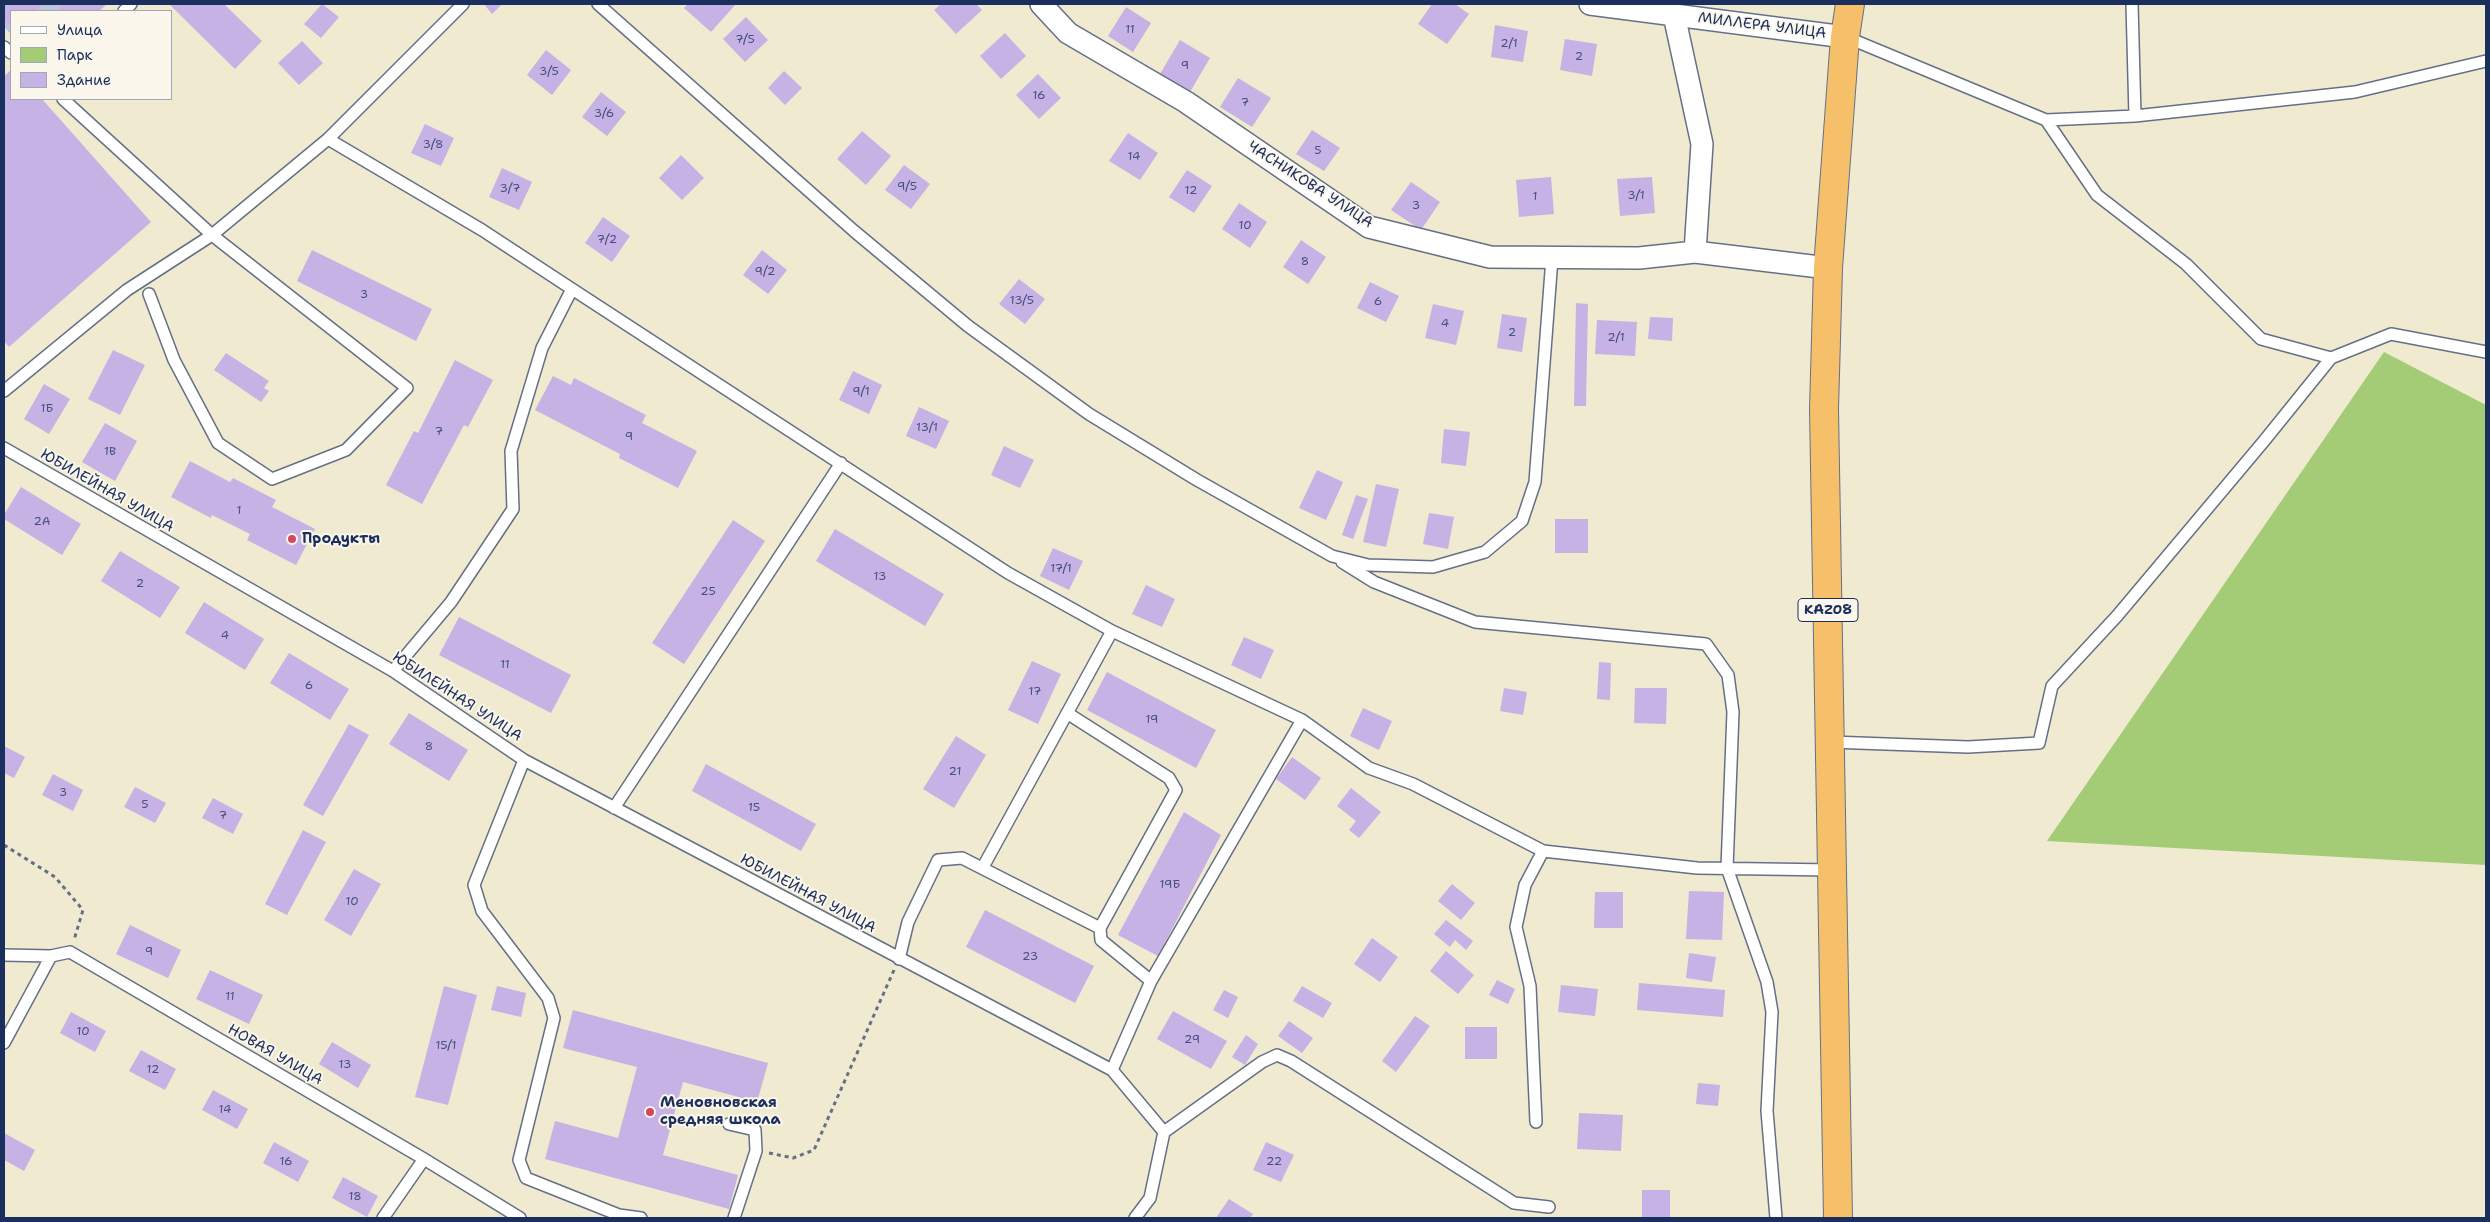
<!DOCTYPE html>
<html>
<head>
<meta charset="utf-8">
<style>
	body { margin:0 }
	#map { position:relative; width:2490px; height:1222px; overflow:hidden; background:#efead0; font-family:"Shantell Sans",sans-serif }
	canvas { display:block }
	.frame { position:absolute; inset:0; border:5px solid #1b2f5e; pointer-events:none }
	.legend { position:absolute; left:10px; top:10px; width:162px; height:90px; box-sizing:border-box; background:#fbf7ec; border:1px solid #a1a7b3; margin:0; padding:6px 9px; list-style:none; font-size:15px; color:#1b2f5e }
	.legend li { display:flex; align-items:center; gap:10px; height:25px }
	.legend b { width:25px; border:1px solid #a1a7b3 }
</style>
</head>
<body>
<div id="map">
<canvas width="2490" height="1222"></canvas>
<div class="frame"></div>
<ul class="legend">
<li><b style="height:6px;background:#fff"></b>Улица</li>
<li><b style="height:14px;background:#a4cb75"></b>Парк</li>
<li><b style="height:14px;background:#c6b2e4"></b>Здание</li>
</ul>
</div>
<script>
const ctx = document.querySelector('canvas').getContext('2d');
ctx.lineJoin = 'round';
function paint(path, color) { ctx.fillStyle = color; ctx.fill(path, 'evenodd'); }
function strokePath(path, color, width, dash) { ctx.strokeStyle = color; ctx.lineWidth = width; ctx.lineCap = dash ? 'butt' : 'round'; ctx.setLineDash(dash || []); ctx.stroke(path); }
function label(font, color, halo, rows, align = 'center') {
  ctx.font = font + ' "Shantell Sans",sans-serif'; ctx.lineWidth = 4; ctx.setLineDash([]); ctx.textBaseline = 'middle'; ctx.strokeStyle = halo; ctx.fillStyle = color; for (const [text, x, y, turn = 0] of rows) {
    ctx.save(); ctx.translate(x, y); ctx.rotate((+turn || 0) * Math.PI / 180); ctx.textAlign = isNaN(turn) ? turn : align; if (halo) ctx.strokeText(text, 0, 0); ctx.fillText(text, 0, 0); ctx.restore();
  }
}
paint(new Path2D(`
	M 4,4 L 96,4 L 89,11 L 11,11 L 11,34 L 4,27 Z`), '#bdc3de');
paint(new Path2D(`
	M 2384,352 L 2486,405 L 2486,865 L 2047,841 Z`), '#a4cb75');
paint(new Path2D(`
	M 4,4 L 41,4 L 42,5 L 36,11 L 11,11 L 11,25 L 4,18 Z
	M 64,4 L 107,4 L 99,11 L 57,11 Z
	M 169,4 L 224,4 L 262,41 L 235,69 Z
	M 322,4 L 339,17 L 321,38 L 304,24 Z
	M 484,4 L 502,4 L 492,14 Z
	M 688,4 L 736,4 L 711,32 L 684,8 Z
	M 941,4 L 976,4 L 982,10 L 956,34 L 934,10 Z
	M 1432,4 L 1455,4 L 1469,14 L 1447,44 L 1418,24 Z
	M 1126,7 L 1151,23 L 1133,52 L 1108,36 Z
	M 746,17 L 768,40 L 745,62 L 723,39 Z
	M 1495,25 L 1528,31 L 1523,62 L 1491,57 Z
	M 1005,33 L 1026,56 L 1001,79 L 980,56 Z
	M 1565,39 L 1597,44 L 1592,76 L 1560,70 Z
	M 1180,40 L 1210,58 L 1190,92 L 1160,74 Z
	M 302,41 L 323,63 L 299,85 L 278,63 Z
	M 546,50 L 571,70 L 552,95 L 527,75 Z
	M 11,70 L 11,99 L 42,99 L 151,222 L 9,347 L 4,341 L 4,76 Z
	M 784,71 L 802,88 L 785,105 L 768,88 Z
	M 1038,74 L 1061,98 L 1039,119 L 1016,95 Z
	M 1238,78 L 1271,98 L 1252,127 L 1220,107 Z
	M 601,92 L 626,112 L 607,136 L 582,117 Z
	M 425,124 L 454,138 L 441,166 L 411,153 Z
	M 1312,130 L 1340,148 L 1324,171 L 1296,154 Z
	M 862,131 L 891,156 L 866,185 L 837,159 Z
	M 1128,133 L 1158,153 L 1140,180 L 1109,161 Z
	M 681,155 L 704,178 L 682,200 L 659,178 Z
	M 904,165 L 930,184 L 911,209 L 885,190 Z
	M 502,168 L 532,182 L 519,210 L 489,197 Z
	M 1187,170 L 1212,186 L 1194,213 L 1169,197 Z
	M 1551,177 L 1554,214 L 1519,217 L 1516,180 Z
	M 1652,177 L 1655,213 L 1620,216 L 1617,179 Z
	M 1411,182 L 1440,202 L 1421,230 L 1391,210 Z
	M 1239,203 L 1267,222 L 1250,248 L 1222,229 Z
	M 603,217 L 630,236 L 612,262 L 585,243 Z
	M 1301,240 L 1326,257 L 1308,284 L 1283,267 Z
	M 312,250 L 432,309 L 416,341 L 297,281 Z
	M 762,250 L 787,270 L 768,294 L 743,275 Z
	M 1019,279 L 1045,299 L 1025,324 L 999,304 Z
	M 1370,282 L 1399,296 L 1386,322 L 1357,308 Z
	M 1576,303 L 1588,304 L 1586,406 L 1574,406 Z
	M 1433,304 L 1464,311 L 1456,345 L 1425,338 Z
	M 1502,314 L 1527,318 L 1522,352 L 1497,348 Z
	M 1650,317 L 1673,318 L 1672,341 L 1648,339 Z
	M 1597,320 L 1637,322 L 1635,356 L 1595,354 Z
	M 113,350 L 145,365 L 120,415 L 88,399 Z
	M 226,353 L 269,381 L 264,388 L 269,391 L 261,402 L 214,370 Z
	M 455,360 L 493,380 L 468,427 L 464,425 L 422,504 L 386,485 L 414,431 L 418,433 Z
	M 853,371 L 882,385 L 869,414 L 839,400 Z
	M 553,376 L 571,385 L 574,378 L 646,415 L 642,423 L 697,451 L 678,488 L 619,458 L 620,454 L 535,410 Z
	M 44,384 L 70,399 L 49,434 L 24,419 Z
	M 919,407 L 949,421 L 936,449 L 906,436 Z
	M 105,423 L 137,441 L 115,481 L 82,462 Z
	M 1444,429 L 1470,432 L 1466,466 L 1441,463 Z
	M 1004,446 L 1034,460 L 1020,488 L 991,475 Z
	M 190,461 L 230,482 L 233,478 L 276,500 L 272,507 L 315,529 L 296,565 L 247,540 L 250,534 L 212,515 L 211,518 L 171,497 Z
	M 1317,470 L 1343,482 L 1326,520 L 1299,508 Z
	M 1376,484 L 1399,489 L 1386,547 L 1363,542 Z
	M 21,487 L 81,524 L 62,555 L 4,519 L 4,515 Z
	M 1356,495 L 1368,499 L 1353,539 L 1342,535 Z
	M 1429,513 L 1454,517 L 1448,549 L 1423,544 Z
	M 1555,519 L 1588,519 L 1588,553 L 1555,553 Z
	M 733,520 L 765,541 L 684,664 L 652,643 Z
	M 835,529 L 944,594 L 925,626 L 816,561 Z
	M 1053,548 L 1083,561 L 1069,590 L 1040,576 Z
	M 120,551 L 180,587 L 160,618 L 101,581 Z
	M 1146,585 L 1175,599 L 1162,627 L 1132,614 Z
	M 204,602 L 264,639 L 245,670 L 185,633 Z
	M 459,617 L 571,675 L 551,713 L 439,655 Z
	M 1244,637 L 1274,650 L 1261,679 L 1231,665 Z
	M 289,653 L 349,689 L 330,720 L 270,683 Z
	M 1032,661 L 1061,674 L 1038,724 L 1008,710 Z
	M 1599,662 L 1611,663 L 1610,700 L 1597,699 Z
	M 1107,672 L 1216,730 L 1196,768 L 1087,710 Z
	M 1504,688 L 1527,692 L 1523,715 L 1500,711 Z
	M 1635,688 L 1667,688 L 1666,724 L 1634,723 Z
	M 1363,708 L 1392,721 L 1379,750 L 1350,736 Z
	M 409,713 L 468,750 L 449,781 L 389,744 Z
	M 349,724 L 369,735 L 323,816 L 303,805 Z
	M 956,736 L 986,755 L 954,808 L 923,789 Z
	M 4,746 L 25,757 L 14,778 L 4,773 Z
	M 1292,757 L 1321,778 L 1305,800 L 1276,779 Z
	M 706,764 L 816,824 L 801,851 L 692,791 Z
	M 53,774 L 83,790 L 73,811 L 42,795 Z
	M 135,787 L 166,803 L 155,823 L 124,807 Z
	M 1351,788 L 1381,812 L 1359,838 L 1349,830 L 1356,821 L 1337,806 Z
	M 213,798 L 243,814 L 233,834 L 202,818 Z
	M 1184,812 L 1221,835 L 1158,956 L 1118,935 Z
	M 303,830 L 326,842 L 287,915 L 265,904 Z
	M 354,869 L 381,884 L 351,936 L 324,920 Z
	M 1452,884 L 1475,903 L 1461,920 L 1438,901 Z
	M 1689,891 L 1724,892 L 1722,940 L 1686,939 Z
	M 1595,892 L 1623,892 L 1623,928 L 1594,928 Z
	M 985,910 L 1094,966 L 1075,1003 L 966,947 Z
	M 1446,920 L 1473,941 L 1466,950 L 1455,940 L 1450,947 L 1434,934 Z
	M 130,925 L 181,950 L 168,978 L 116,954 Z
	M 1372,938 L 1398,957 L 1380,982 L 1354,964 Z
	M 1446,951 L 1474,975 L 1458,994 L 1430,971 Z
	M 1689,953 L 1716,957 L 1712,982 L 1686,978 Z
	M 210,970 L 263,995 L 249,1024 L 196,999 Z
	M 1497,980 L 1515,989 L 1508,1004 L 1489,995 Z
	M 1639,983 L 1725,990 L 1723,1017 L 1637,1010 Z
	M 1561,985 L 1598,989 L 1595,1016 L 1558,1012 Z
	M 444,986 L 477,995 L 448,1105 L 415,1097 Z
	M 497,986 L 526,993 L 521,1017 L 491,1010 Z
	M 1302,986 L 1332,1003 L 1323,1018 L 1293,1001 Z
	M 1224,990 L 1238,997 L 1228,1018 L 1213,1010 Z
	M 573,1010 L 768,1063 L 757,1102 L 683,1082 L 663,1155 L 738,1175 L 729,1209 L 545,1159 L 555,1121 L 618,1138 L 637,1067 L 563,1048 Z
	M 1173,1011 L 1227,1041 L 1211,1069 L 1157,1039 Z
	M 71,1012 L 106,1031 L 95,1052 L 60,1033 Z
	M 1415,1016 L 1430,1026 L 1396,1072 L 1382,1061 Z
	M 1289,1021 L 1313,1038 L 1302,1053 L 1278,1036 Z
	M 1465,1027 L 1497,1027 L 1497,1059 L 1465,1059 Z
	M 1246,1035 L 1258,1044 L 1245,1065 L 1232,1057 Z
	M 332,1042 L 371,1065 L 358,1088 L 319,1064 Z
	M 141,1050 L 176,1069 L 165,1090 L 129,1071 Z
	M 1698,1083 L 1720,1085 L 1718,1106 L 1696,1104 Z
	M 213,1090 L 248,1109 L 237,1129 L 202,1110 Z
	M 1579,1113 L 1623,1115 L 1621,1151 L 1577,1149 Z
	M 4,1133 L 35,1150 L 24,1171 L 4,1160 Z
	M 274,1142 L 309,1161 L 298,1182 L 263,1163 Z
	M 1266,1142 L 1294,1155 L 1281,1182 L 1253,1170 Z
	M 343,1177 L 378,1196 L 367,1217 L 332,1198 Z
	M 1642,1190 L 1670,1190 L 1670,1218 L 1642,1218 Z
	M 1229,1199 L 1253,1214 L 1250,1218 L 1216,1218 Z`), '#c6b2e4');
const service = new Path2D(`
	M 598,4 L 854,231 L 968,326 L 1089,414 L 1197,480 L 1332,556 L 1368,565 L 1433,567 L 1485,552 L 1522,521 L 1535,482 L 1552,258
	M 124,11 L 131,4
	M 1846,37 L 2046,120 L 2135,116 L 2132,4
	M 4,47 L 11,53
	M 2135,116 L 2355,92 L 2486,61
	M 2046,120 L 2097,195 L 2186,264 L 2261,339 L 2331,358 L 2391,334 L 2486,352
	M 328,139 L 482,230 L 572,289
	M 149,294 L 174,360 L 218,443 L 272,479 L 346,450 L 407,388 L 212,235 L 328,139 L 463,4
	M 4,391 L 127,290 L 212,235 L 63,99
	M 4,448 L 393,671 L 524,760 L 1112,1070 L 1164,1132 L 1150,1198 L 1135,1218
	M 1342,562 L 1374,582 L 1475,622 L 1706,644 L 1728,675 L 1733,712 L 1727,868 L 1767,982 L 1772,1012 L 1767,1111 L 1776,1218
	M 393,671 L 451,602 L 513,509 L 511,451 L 542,348 L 572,289 L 1008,573 L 1112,631 L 983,867
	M 1067,713 L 1169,778 L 1176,790 L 1100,928 L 1101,940 L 1151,981
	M 1302,720 L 1369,768 L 1413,784 L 1543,851 L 1697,868 L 1832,870
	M 1831,742 L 1968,747 L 2039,743 L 2052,686 L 2117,616 L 2264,441 L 2331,358
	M 524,760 L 474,885 L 482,911 L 548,998 L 554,1018 L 519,1160 L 526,1178 L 619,1215 L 617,1218
	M 614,808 L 841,463
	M 4,955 L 51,956 L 70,952 L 424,1159 L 520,1218
	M 899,959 L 908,922 L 938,860 L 962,858 L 1100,928
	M 4,1043 L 51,956
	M 1112,1070 L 1151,981 L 1302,720 L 1112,631
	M 1536,1122 L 1530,986 L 1516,927 L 1525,885 L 1543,851
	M 729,1124 L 755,1130 L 756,1151 L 734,1218
	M 1164,1132 L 1262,1062 L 1277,1055 L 1291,1061 L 1514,1203 L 1549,1207
	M 619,1215 L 641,1218
	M 383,1218 L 424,1159`);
const minor = new Path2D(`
	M 1041,4 L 1068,33 L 1186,102 L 1369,227 L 1490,257 L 1639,258 L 1695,252 L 1828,268
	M 1590,4 L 1845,37
	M 1674,15 L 1702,144 L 1695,252`);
const trunk = new Path2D(`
	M 1838,1218 L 1824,409 L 1828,268 L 1845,37 L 1850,4`);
strokePath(service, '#657086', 14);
strokePath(minor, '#657086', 24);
strokePath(trunk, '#657086', 30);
strokePath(new Path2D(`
	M 4,845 L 55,877 L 83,910 L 74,940
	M 769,1153 L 793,1158 L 814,1150 L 894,970`), '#657086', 3, [4, 4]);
strokePath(service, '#fff', 11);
strokePath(minor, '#fff', 21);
strokePath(trunk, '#f6c06b', 28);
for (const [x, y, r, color] of [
	[292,539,5,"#d1495b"],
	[650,1112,5,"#d1495b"]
]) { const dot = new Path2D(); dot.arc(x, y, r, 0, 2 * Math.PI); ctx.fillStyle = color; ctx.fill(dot); strokePath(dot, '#fbf7ec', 2); }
label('12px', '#465080', null, [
	["11",1130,30],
	["7/5",745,40],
	["2/1",1509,44],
	["2",1579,57],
	["9",1185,66],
	["3/5",549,72],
	["16",1039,96],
	["7",1245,103],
	["3/6",604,114],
	["3/8",433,145],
	["5",1318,151],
	["14",1134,157],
	["9/5",907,187],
	["3/7",510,189],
	["12",1191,191],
	["3/1",1636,196],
	["1",1535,197],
	["3",1416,206],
	["10",1245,226],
	["7/2",607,240],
	["8",1305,262],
	["9/2",765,272],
	["3",364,295],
	["13/5",1022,301],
	["6",1378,302],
	["4",1445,324],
	["2",1512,333],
	["2/1",1616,338],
	["9/1",861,392],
	["1Б",47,409],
	["13/1",927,428],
	["7",439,432],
	["9",629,437],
	["1В",110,452],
	["1",239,511],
	["2А",42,522],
	["17/1",1061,569],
	["13",880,577],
	["2",140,584],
	["25",708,592],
	["4",225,636],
	["11",505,665],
	["6",309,686],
	["17",1035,692],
	["19",1152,720],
	["8",429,747],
	["21",955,772],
	["3",63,793],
	["5",145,805],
	["15",754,808],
	["7",223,816],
	["19Б",1170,885],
	["10",352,902],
	["9",149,952],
	["23",1030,957],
	["11",230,997],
	["10",83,1032],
	["29",1192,1040],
	["15/1",446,1046],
	["13",345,1065],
	["12",153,1070],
	["14",225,1110],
	["16",286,1162],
	["22",1274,1162],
	["18",355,1197]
]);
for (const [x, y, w] of [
	[1828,610,60]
]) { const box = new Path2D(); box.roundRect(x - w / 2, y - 11.5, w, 23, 4); ctx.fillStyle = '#fbf7ec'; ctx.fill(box); strokePath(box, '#1b2f5e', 1); }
label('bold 14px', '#1b2f5e', null, [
	["KAZ08",1828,610]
]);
label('15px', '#1b2f5e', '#fbf7ec', [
	["МИЛЛЕРА УЛИЦА",1762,26,7],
	["ЧАСНИКОВА УЛИЦА",1310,185,33],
	["ЮБИЛЕЙНАЯ УЛИЦА",107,491,30],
	["ЮБИЛЕЙНАЯ УЛИЦА",457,697,33],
	["ЮБИЛЕЙНАЯ УЛИЦА",808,894,28],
	["НОВАЯ УЛИЦА",275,1055,30]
]);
label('bold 15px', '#1b2f5e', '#fbf7ec', [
	["Продукты",302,539],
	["Меновновская",660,1103],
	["средняя школа",660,1120]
], 'left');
</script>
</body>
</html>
